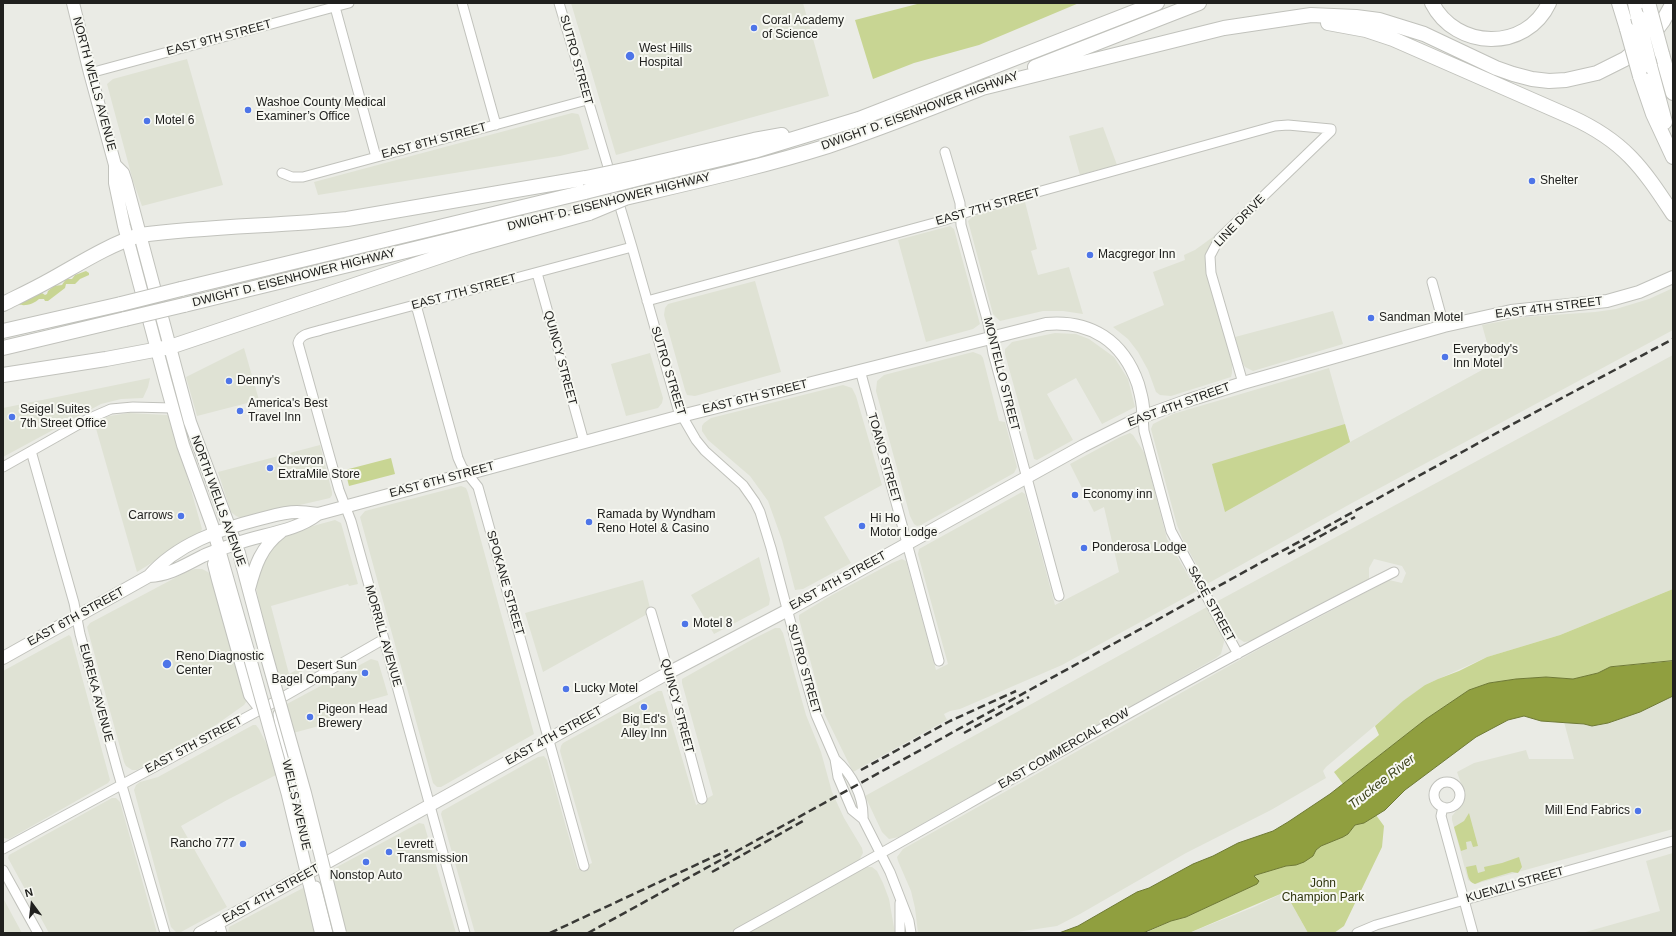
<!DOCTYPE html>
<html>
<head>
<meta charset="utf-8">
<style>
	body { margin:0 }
	#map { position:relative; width:1676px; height:936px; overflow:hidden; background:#eaebe5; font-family:Helvetica,sans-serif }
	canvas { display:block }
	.frame { position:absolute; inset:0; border:4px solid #20201e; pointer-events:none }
	.north { position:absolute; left:12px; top:884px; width:40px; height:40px; -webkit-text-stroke:3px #f7f8f2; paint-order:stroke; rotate:345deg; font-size:11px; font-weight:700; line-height:16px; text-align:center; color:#20201e }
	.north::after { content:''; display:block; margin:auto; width:14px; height:18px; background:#20201e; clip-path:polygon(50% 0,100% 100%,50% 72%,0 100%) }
</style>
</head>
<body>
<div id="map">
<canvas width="1676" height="936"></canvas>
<div class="frame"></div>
<div class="north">N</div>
</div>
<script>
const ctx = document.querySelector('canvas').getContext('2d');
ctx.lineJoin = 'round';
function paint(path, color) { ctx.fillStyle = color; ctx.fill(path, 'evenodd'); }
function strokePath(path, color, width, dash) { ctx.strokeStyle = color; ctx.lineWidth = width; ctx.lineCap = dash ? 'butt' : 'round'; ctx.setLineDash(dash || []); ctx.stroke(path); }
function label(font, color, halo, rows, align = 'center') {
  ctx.font = font + ' Helvetica,sans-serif'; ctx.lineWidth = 4; ctx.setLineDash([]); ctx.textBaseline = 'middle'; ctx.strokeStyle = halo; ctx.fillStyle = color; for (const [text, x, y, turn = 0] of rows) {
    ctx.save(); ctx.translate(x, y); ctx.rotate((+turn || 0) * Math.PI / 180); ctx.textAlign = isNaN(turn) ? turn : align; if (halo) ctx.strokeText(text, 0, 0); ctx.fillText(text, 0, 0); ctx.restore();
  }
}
paint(new Path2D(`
	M 571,3 L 803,3 L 829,96 L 616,155 Z
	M 187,59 L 223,185 L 142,206 L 133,181 L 107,84 L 113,79 Z
	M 572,113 L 578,114 L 579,115 L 589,149 L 560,156 L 318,195 L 314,182 Z
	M 1103,127 L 1117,165 L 1080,175 L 1069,136 Z
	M 1025,202 L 1037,249 L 1031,251 L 1038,275 L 1069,267 L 1083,314 L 1063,311 L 1043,311 L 1000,321 L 993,314 L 968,221 L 973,216 Z
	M 950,226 L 954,229 L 980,324 L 973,329 L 926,342 L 898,240 Z
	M 1217,234 L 1210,244 L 1206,267 L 1232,364 L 1232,373 L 1231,377 L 1171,396 L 1160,395 L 1156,392 L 1148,370 L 1138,352 L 1128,339 L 1113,327 L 1164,305 L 1153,272 L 1185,260 L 1184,255 L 1195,250 Z
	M 755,281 L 781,372 L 695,396 L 687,395 L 685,390 L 664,315 L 665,308 L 668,304 Z
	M 1673,288 L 1673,330 L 1352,503 L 1207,584 L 1183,540 L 1177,525 L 1151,429 L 1153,424 L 1173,414 L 1329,368 L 1350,442 L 1493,364 L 1482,325 L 1525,317 L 1595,312 L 1616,309 L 1649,299 Z
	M 1333,311 L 1343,344 L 1253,371 L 1245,367 L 1242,362 L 1235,337 Z
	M 1055,333 L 1076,334 L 1089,339 L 1114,357 L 1128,379 L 1135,407 L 1102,424 L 1076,378 L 1047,394 L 1073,440 L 1037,460 L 1034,459 L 1033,455 L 1005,354 L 1005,349 L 1012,342 Z
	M 244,348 L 259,400 L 197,416 L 186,377 Z
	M 973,352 L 981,355 L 983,358 L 999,421 L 1005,422 L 1017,467 L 1014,473 L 921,525 L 917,526 L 914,524 L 910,516 L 876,391 L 877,381 L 884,375 Z
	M 650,353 L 663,398 L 662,403 L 658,408 L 626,416 L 611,364 Z
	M 1673,355 L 1673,589 L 1560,635 L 1487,657 L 1425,685 L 1403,702 L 1326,767 L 1323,771 L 1326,778 L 1271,810 L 1186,853 L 1080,914 L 1057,926 L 1010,933 L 918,933 L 915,908 L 911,891 L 898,861 L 897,857 L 903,849 L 1261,648 L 1389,580 L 1402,583 L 1406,573 L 1402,566 L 1374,559 L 1369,568 L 1369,579 L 1273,631 L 1252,641 L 1244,642 L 1235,636 L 1216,602 Z
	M 150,378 L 148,387 L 143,398 L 121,399 L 101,404 L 3,457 L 3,408 Z
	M 843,385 L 852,388 L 856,396 L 882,485 L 824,517 L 851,563 L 803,589 L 795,590 L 782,540 L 768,501 L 750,476 L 708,440 L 702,431 L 702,426 L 704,423 L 711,418 Z
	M 129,413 L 167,415 L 171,419 L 202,529 L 200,533 L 137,572 L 95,425 L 100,420 L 109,416 Z
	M 1130,433 L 1133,435 L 1145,454 L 1167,539 L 1197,591 L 1062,665 L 960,709 L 950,711 L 944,714 L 947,720 L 853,772 L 825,715 L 799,619 L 799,615 L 832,595 L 892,563 L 902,559 L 906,561 L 936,670 L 948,664 L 918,554 L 919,549 L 1022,492 L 1025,494 L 1055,605 L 1119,572 L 1104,507 L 1094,512 L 1070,464 L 1120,437 Z
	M 320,445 L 332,492 L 332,495 L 330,498 L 248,517 L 241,518 L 236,516 L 231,512 L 218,472 Z
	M 461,486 L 466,488 L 468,493 L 534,734 L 441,787 L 437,787 L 433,783 L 360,517 L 365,511 Z
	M 335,520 L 341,523 L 358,584 L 349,586 L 348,584 L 271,606 L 289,674 L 300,668 L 303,674 L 281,686 L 264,628 L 256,587 L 263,555 L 268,546 L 291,532 Z
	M 759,557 L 770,599 L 769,605 L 714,634 L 691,595 Z
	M 195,569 L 202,569 L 208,572 L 211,576 L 246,697 L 246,702 L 244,705 L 213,727 L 137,770 L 132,770 L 126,766 L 124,762 L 87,627 L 90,623 L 188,571 Z
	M 643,580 L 651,612 L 543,672 L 525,613 Z
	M 1207,607 L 1223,636 L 1224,642 L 1221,654 L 1216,658 L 899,837 L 889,839 L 882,832 L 865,796 Z
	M 775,628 L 780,628 L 783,633 L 806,715 L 821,752 L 832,792 L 844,818 L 862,848 L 863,853 L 858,862 L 729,933 L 475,933 L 441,814 L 442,811 L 538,757 L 544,756 L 547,760 L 578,869 L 592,863 L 560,751 L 561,746 L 563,743 L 658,691 L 662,691 L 696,805 L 713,795 L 682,683 L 682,679 L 753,639 Z
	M 69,635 L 71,637 L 110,780 L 108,783 L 9,839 L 4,838 L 3,671 Z
	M 371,659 L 378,661 L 388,695 L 331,711 L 334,722 L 293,733 L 285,705 Z
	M 1673,696 L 1673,829 L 1475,884 L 1468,880 L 1452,820 L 1452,816 L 1462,804 L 1464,799 L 1463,789 L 1457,772 L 1474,763 L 1526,750 L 1529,759 L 1574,759 L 1564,722 L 1592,726 L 1601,725 L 1640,712 Z
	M 253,725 L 256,725 L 259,729 L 273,757 L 276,775 L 227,800 L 181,826 L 227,907 L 181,932 L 177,933 L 171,927 L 134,790 L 136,785 L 140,782 L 158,777 Z
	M 112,798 L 116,798 L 120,802 L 157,933 L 49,933 L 8,858 L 9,855 Z
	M 419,823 L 424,824 L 456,933 L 335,933 L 320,876 Z
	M 1673,853 L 1673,933 L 1582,933 L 1660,911 L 1646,861 Z
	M 867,867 L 872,867 L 877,871 L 883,883 L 889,899 L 895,933 L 747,933 Z
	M 306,887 L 319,933 L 228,933 L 229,927 L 303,888 Z
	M 1285,892 L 1308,933 L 1189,933 L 1254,907 Z
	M 3,898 L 22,933 L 3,933 Z`), '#dfe2d4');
paint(new Path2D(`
	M 921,3 L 1079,3 L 979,45 L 914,63 L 873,79 L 855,20 Z
	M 86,271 L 89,273 L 89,275 L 80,279 L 75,284 L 66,284 L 65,288 L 48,301 L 45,301 L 44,299 L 39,299 C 34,304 24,307 18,304 C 24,301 36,294 42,293 L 45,295 L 47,294 L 48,291 L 54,286 L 62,285 L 66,279 L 72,279 L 75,275 Z
	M 1345,424 L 1350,442 L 1225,512 L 1212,464 Z
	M 391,458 L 395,474 L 349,486 L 345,470 Z
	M 1673,589 L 1673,661 L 1610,667 L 1598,673 L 1573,679 L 1546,677 L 1516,679 L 1489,683 L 1469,690 L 1426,719 L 1343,784 L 1334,772 L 1379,735 L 1375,726 L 1403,701 L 1425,685 L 1438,679 L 1459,671 L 1487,657 L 1560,635 Z
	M 1469,813 L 1478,846 L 1473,847 L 1471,841 L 1466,842 L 1467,849 L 1461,851 L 1454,827 L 1464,821 Z
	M 1376,815 L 1384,826 L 1382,847 L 1344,926 L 1334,933 L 1308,933 L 1285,892 L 1189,933 L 1145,933 L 1171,921 L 1186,917 L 1246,889 L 1253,876 L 1256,875 L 1286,866 L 1296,865 L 1313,856 L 1316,850 L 1321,846 L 1343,837 L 1348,834 L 1355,825 L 1364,823 Z
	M 1519,857 L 1522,867 L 1518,873 L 1512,872 L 1482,881 L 1475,884 C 1468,882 1468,875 1466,867 L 1476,865 L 1478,873 L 1485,871 L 1484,867 L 1502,863 Z`), '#c8d593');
const water = new Path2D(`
	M 1673,661 L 1673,696 L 1640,712 L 1608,723 L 1592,726 L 1584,724 L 1541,721 L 1524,716 L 1508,720 L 1476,737 L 1405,790 L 1385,810 L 1364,823 L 1355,825 L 1348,834 L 1343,837 L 1321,846 L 1316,850 L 1313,856 L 1304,862 L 1296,865 L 1286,866 L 1256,875 L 1254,876 L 1259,881 L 1257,884 L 1186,917 L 1171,921 L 1143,933 L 1059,933 L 1078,926 L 1137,892 L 1149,888 L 1193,864 L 1213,856 L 1238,843 L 1273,831 L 1288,822 L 1330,794 L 1426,719 L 1469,690 L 1489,683 L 1516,679 L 1546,677 L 1573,679 L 1598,673 L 1610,667 Z`);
paint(water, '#909f3f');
strokePath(water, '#6e7935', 1);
const minor = new Path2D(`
	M 462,3 L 496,125
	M 559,3 L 632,247 L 678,409 L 696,440 L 705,451 L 743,485 L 755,502 L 760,512 L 771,548 L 804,673 L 816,715 L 835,759 L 838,777 L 852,810 L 863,819 L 890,872 L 909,921 L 911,933
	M 335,7 L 376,157
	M 90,73 L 349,3
	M 945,152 L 960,203 L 961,225 L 988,323 L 993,353 L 1059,596
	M 282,173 L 292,177 L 303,177 L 587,100
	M 537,273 L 584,442
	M 1432,282 L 1444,326
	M 647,301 L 945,220 L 973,210 L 1275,126 L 1288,125 L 1331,129 L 1331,131 L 1219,239 L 1210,256 L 1211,273 L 1243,383
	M 416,305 L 458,458 L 462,467 L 478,487 L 584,866
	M 860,370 L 939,661
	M 1143,416 L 1144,431 L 1171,531 L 1238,654
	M 31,451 L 74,603 L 80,634 L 118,772 L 165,933
	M 3,467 L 88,419 L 111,409 L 133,407 L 172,408
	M 651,612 L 665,660 L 702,799
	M 278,714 L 283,748 L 295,800
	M 835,759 C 852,774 864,796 863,819
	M1434 795a13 13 0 1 1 26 0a13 13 0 1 1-26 0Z
	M 1443,807 L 1441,816 L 1473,933
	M 3,849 L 269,705 L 384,639
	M 3,870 L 38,933
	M 316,886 L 328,933
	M 219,923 L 222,933
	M 465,933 L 384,639 L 351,521 L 339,490 L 298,343 C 300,333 313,333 321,330 L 632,247
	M 738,933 C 957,813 1171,684 1394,572
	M 900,933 L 900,903
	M 1357,933 L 1376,925 L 1673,841`);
const major = new Path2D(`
	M 73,3 L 90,73 L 115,165 L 115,183 L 124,226 L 165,380 L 183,445 L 212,525 L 248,651
	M 115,165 L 123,173 L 126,182 L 190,422 L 239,553 L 264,647
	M 219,550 L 214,564 L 218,580 L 250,695 L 261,709
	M 149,576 C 170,575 185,565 203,556 C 214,551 224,548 235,544 C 262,534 295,532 318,514
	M 249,589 C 255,566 261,547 281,532
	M 3,658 L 149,576 C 177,544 220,529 260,519 C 272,516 284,512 297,512 C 304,512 311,513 318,514 L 681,416 L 1046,324 C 1091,320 1123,341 1138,384 C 1141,395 1144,405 1143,416
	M 309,882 L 321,933
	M 200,933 L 668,673 L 788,610 L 1083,446 L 1139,418 L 1186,401 L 1243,383 L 1444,326 L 1511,311 L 1607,301 L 1639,292 L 1673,277`);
const highway = new Path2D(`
	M 1432,3 C 1456,50 1526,52 1549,3
	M 1619,3 L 1627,29
	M 1635,3 L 1638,17
	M 1328,23 L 1366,30 L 1393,39 L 1571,117 C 1624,141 1642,167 1673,214
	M 1662,54 L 1673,93
	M 1650,66 L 1665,122
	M 1035,67 L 1199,3
	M 1640,76 L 1653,114 L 1673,157
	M 982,88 L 1224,28 L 1311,15 L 1356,17 L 1379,20 L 1424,34 L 1496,68 L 1513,74 L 1532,79 L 1549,81 L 1566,80 L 1597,73 L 1625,59 L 1651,37 L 1663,21 L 1673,3
	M 638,167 L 754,140 L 782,135
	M 641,178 L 754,151 L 859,119 L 1157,3
	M 625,198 C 693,182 761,167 828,146 C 883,128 936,106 990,85
	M 181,289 L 585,192
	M 3,304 C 19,296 34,289 50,280 C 79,264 108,245 140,235 C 209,226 278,226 347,219 L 586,178
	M 184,305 L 521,223
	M 3,331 L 121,304
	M 3,348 L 125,319
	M 3,375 L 106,359 L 170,347 L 468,247 L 589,213`);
strokePath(minor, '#c1c2bc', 11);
strokePath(major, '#c1c2bc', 14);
strokePath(highway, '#c1c2bc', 16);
strokePath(minor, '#fff', 9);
strokePath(major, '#fff', 12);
strokePath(highway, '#fff', 14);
strokePath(new Path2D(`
	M 1288,554 L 1355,517
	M 964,733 L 1029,697
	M 861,770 L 950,721 L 1016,691
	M 712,872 L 803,821
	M 550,933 L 728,850
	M 588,933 L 1513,424 L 1673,339`), '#393936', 2.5, [8, 4]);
const majorBridge = new Path2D(`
	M 264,647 L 305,793 L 340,933
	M 248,651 L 288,795 L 309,882`);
const highwayBridge = new Path2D(`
	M 1649,6 L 1662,54
	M 1638,17 L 1650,66
	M 1627,29 L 1640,76
	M 586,178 L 638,167
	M 585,192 L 641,178
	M 589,213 L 625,198
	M 121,304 L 181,289
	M 125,319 L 184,305`);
strokePath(majorBridge, '#c1c2bc', 14, []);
strokePath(highwayBridge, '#c1c2bc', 16, []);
strokePath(majorBridge, '#fff', 12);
strokePath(highwayBridge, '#fff', 14);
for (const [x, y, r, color] of [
	[754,28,4,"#4e75e8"],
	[630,56,5,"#4e75e8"],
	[248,110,4,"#4e75e8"],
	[147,121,4,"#4e75e8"],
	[1532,181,4,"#4e75e8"],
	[1090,255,4,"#4e75e8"],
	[1371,318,4,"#4e75e8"],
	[1445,357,4,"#4e75e8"],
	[229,381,4,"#4e75e8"],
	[240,411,4,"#4e75e8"],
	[12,417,4,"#4e75e8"],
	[270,468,4,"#4e75e8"],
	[1075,495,4,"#4e75e8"],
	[181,516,4,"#4e75e8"],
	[589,522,4,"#4e75e8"],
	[862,526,4,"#4e75e8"],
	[1084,548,4,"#4e75e8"],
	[685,624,4,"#4e75e8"],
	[167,664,5,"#4e75e8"],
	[365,673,4,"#4e75e8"],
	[566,689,4,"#4e75e8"],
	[644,707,4,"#4e75e8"],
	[310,717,4,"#4e75e8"],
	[1638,811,4,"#4e75e8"],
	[243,844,4,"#4e75e8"],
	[389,852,4,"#4e75e8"],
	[366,862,4,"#4e75e8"]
]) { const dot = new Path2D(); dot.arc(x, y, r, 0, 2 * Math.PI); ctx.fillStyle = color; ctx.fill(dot); strokePath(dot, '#f7f8f2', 1.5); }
label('12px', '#20201e', '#f7f8f2', [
	["Coral Academy",762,21],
	["of Science",762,35],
	["West Hills",639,49],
	["Hospital",639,63],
	["Washoe County Medical",256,103],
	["Examiner’s Office",256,117],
	["Motel 6",155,121],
	["Shelter",1540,181],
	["Macgregor Inn",1098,255],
	["Sandman Motel",1379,318],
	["Everybody's",1453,350],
	["Inn Motel",1453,364],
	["Denny's",237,381],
	["America's Best",248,404],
	["Travel Inn",248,418],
	["Seigel Suites",20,410],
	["7th Street Office",20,424],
	["Chevron",278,461],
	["ExtraMile Store",278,475],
	["Economy inn",1083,495],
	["Ramada by Wyndham",597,515],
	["Reno Hotel & Casino",597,529],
	["Carrows",173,516,"right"],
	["Hi Ho",870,519],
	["Motor Lodge",870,533],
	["Ponderosa Lodge",1092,548],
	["Motel 8",693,624],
	["Reno Diagnostic",176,657],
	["Center",176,671],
	["Desert Sun",357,666,"right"],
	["Bagel Company",357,680,"right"],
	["Lucky Motel",574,689],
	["Pigeon Head",318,710],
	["Brewery",318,724],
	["Big Ed's",644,720,"center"],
	["Alley Inn",644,734,"center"],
	["Mill End Fabrics",1630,811,"right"],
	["Rancho 777",235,844,"right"],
	["Levrett",397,845],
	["Transmission",397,859],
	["Nonstop Auto",366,876,"center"]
], 'left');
label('12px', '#20201e', '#f7f8f2', [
	["EAST 9TH STREET",219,38,-15],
	["SUTRO STREET",576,60,74],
	["NORTH WELLS AVENUE",94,84,75],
	["DWIGHT D. EISENHOWER HIGHWAY",920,111,-20],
	["EAST 8TH STREET",434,141,-15],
	["DWIGHT D. EISENHOWER HIGHWAY",609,202,-14],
	["EAST 7TH STREET",988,207,-16],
	["LINE DRIVE",1240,221,-46],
	["DWIGHT D. EISENHOWER HIGHWAY",294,278,-14],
	["EAST 7TH STREET",464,292,-15],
	["EAST 4TH STREET",1549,308,-7],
	["QUINCY STREET",560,358,75],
	["SUTRO STREET",668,371,73],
	["MONTELLO STREET",1001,374,76],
	["EAST 6TH STREET",755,397,-14],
	["EAST 4TH STREET",1179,405,-20],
	["TOANO STREET",884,458,74],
	["EAST 6TH STREET",442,480,-15],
	["NORTH WELLS AVENUE",218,501,70],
	["EAST 4TH STREET",838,581,-29],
	["SPOKANE STREET",505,583,74],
	["SAGE STREET",1211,604,61],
	["EAST 6TH STREET",76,617,-29],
	["MORRILL AVENUE",383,636,74],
	["SUTRO STREET",804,669,74],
	["EUREKA AVENUE",96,693,75],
	["QUINCY STREET",677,706,75],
	["EAST 4TH STREET",554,736,-29],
	["EAST 5TH STREET",194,745,-28],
	["EAST COMMERCIAL ROW",1064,749,-30],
	["WELLS AVENUE",296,805,77],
	["KUENZLI STREET",1515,885,-16],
	["EAST 4TH STREET",271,894,-29]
]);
label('12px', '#30360e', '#f7f8f2', [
	["John",1323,884],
	["Champion Park",1323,898]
]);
label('italic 13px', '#3d441c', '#f7f8f2', [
	["Truckee River",1382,782,-38]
]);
</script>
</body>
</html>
